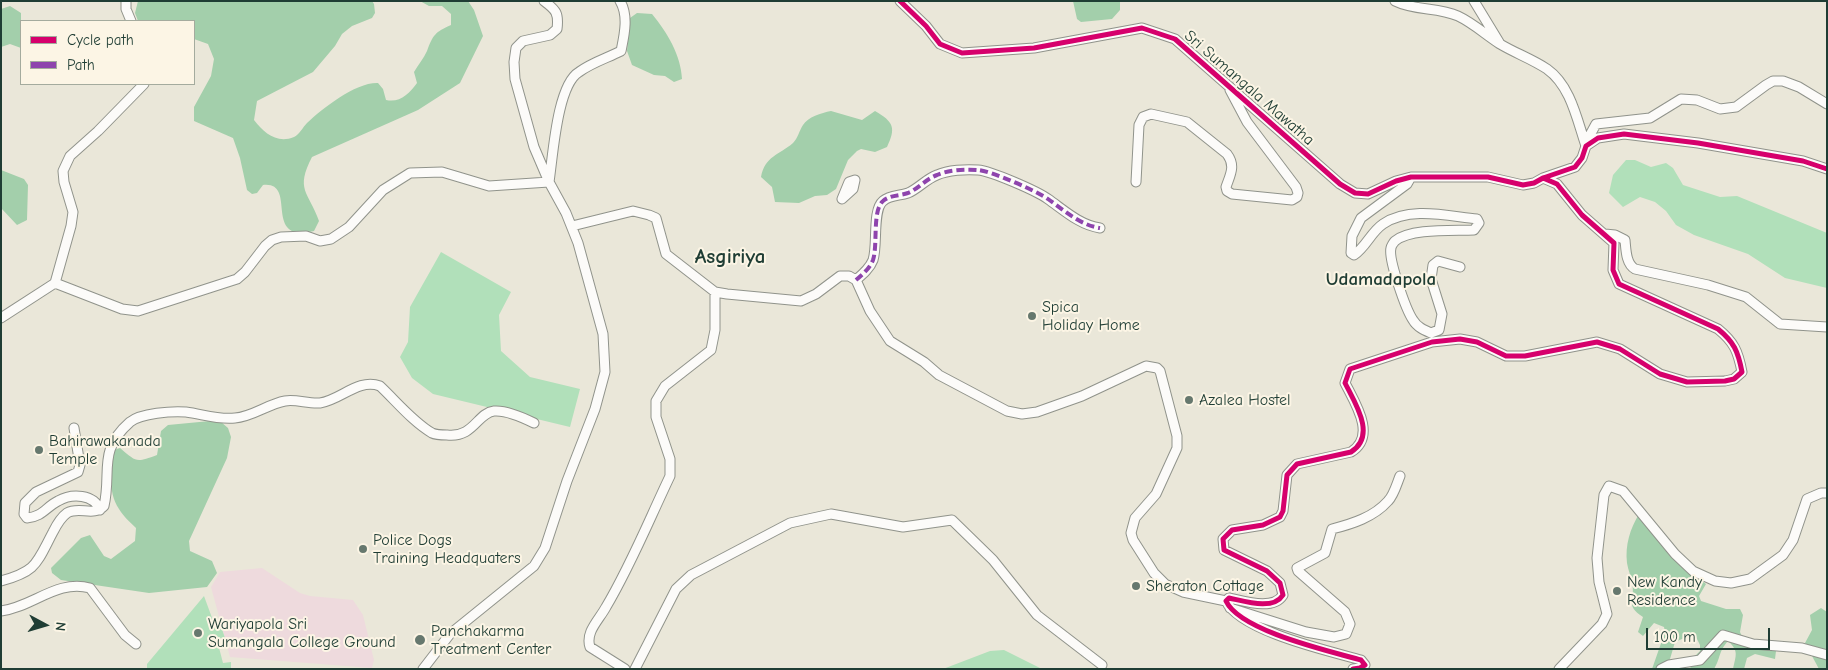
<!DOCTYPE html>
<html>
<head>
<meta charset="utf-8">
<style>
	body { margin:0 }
	#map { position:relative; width:1828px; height:670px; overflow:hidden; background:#eae7d9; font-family:"Comic Neue",sans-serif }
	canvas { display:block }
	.frame { position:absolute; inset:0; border:2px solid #1f3d34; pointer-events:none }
	.legend { position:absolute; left:20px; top:20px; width:175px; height:65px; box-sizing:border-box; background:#fcf5e5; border:1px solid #a4ab9e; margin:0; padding:6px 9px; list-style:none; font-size:15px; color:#1f3d34 }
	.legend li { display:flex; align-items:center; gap:10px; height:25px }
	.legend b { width:25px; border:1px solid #a4ab9e }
	.north { position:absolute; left:20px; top:600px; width:50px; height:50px; -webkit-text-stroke:4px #fcf5e5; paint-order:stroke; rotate:96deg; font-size:14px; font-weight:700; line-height:20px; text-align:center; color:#1f3d34 }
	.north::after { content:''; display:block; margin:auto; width:18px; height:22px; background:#1f3d34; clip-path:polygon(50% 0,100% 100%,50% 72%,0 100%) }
	.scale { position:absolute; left:1646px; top:628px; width:124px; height:22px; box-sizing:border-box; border:2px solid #1f3d34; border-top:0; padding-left:6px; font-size:15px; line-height:18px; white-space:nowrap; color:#1f3d34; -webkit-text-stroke:4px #fcf5e5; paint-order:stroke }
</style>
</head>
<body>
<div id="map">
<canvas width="1828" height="670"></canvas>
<div class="frame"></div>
<ul class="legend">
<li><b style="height:6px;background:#d6006c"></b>Cycle path</li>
<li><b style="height:6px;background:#8e44ad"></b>Path</li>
</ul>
<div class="north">N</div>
<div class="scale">100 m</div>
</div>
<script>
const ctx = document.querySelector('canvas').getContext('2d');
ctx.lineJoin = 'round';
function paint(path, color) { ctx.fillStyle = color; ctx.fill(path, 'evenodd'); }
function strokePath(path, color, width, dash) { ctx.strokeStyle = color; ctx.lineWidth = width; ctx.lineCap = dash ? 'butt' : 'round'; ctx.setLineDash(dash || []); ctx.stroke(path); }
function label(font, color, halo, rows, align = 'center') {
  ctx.font = font + ' "Comic Neue",sans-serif'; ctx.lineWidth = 4; ctx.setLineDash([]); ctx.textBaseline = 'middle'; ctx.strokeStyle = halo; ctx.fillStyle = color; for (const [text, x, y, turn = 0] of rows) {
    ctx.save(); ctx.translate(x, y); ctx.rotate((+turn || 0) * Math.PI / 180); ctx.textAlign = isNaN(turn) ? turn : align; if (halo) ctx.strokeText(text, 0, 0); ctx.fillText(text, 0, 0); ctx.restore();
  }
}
paint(new Path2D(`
	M 262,568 L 300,593 L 310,596 L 353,600 L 363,615 L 374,660 L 372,668 L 230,657 L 211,587 L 220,572 Z`), '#eedadd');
paint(new Path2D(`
	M 1626,160 L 1635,160 L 1651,167 L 1666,163 L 1673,168 L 1683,185 L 1720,197 L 1737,196 L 1827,233 L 1827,288 L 1785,278 L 1748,254 L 1694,235 L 1676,225 L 1666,211 L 1655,202 L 1640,197 L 1623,207 L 1609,193 L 1613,175 Z
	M 441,252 L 511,292 L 499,315 L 501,351 L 530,377 L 580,389 L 570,427 L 433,394 L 412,378 L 400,357 L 408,342 L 410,307 Z
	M 204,596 L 215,626 L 222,629 L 225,638 L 217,640 L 223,663 L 231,662 L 231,669 L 147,669 L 147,664 Z
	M 1004,650 L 1042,669 L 943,669 L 990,651 Z`), '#b1e0ba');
paint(new Path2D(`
	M 138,1 L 372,1 L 374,4 L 375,13 L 372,18 L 352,26 L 342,34 L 335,46 L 313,72 L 257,101 L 254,120 C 264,133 277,144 294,137 C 299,135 303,127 307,123 C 323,108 356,82 378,83 L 383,89 L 386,100 C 400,103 409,94 417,83 L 414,72 C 418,65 424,58 427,51 C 433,35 435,32 451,25 L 451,14 L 442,6 L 429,6 L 420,1 L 468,1 L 474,10 L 483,36 L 460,83 L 418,110 L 312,157 C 295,190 308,191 319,221 L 314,231 C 261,244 299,181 263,185 L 257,193 L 252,194 L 247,190 L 240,158 L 233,138 L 194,121 L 194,107 L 211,76 L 214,59 L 208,44 L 194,39 L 194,21 L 138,21 L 135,13 Z
	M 1073,1 L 1120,1 L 1120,10 L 1112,19 L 1081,22 L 1077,19 Z
	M 10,6 L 21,13 L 21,48 L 10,44 L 1,47 L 1,9 Z
	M 637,13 L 652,14 C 667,32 681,55 682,79 L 674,82 L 665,76 L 654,75 L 632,65 L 627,51 L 630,18 Z
	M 831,111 L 862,120 L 875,111 C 894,122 896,128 887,147 L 875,152 L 861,149 L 857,151 L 848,160 L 836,189 L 827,195 L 815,196 L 799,203 L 775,202 L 772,187 L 761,177 C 765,156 779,155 793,143 C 798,138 799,131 803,125 C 808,117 821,113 831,111 Z
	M 1,170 L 24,179 L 28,185 L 27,220 L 17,225 L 1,208 Z
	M 210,421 L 221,422 L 228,428 L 231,437 L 227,458 L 189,541 L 190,551 L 212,561 L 217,573 L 207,587 L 149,593 L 61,580 L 52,573 L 51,568 L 81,538 L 90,535 L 104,556 L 111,559 L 135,541 L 136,528 C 130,522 123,516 119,509 C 107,491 112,470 114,450 L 120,448 C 137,462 135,463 157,455 L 161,431 L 168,425 Z
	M 1639,514 L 1670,556 L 1706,584 L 1699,596 L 1701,601 L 1726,609 L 1740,609 L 1743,615 L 1740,632 L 1744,641 L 1774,643 L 1776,651 L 1775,659 L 1755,654 L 1747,658 L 1744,669 L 1733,669 C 1736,655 1739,651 1728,641 C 1718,652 1721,658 1714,669 L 1691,669 L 1690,666 L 1691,660 L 1700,651 L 1700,645 L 1696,637 L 1689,636 L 1675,642 L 1670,659 L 1662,669 L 1652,669 L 1665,632 L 1664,627 L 1654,623 L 1643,636 L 1638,632 L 1643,617 C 1624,605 1636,600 1632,583 C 1631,576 1628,570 1627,563 C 1625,545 1630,529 1639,514 Z
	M 1821,608 L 1827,612 L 1827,669 L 1819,669 L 1805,643 L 1812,630 L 1810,615 Z`), '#a3cfab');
const minor = new Path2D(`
	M 126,1 L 126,9 L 131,21
	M 900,1 L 926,26 L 940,44 L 962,53 L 1034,48 L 1142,28 L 1175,39 L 1340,184 L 1355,193 L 1368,194 L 1396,181 L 1411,177 L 1488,177 L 1523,185 L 1534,183 L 1543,178 L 1575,167 L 1582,158 L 1586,146 L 1598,138 L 1624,134 L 1698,143 L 1803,161 L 1827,169
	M 1395,1 C 1415,11 1438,7 1458,16 C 1473,23 1486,35 1500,44 C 1515,53 1532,59 1547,69 C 1571,86 1577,120 1586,146
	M 1474,1 L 1499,42
	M 1586,146 L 1590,135 L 1596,124 L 1650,118 L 1681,99 L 1697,100 L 1720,109 L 1736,107 L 1766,85 L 1773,81 L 1783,81 L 1799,87 L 1827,104
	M 1411,177 L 1407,184 L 1361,218 L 1352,236 L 1351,253 L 1354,255 C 1366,247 1371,232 1383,224 C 1410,206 1447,216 1477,219 L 1479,223 L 1474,230 C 1453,231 1411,228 1395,241 C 1394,242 1391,246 1391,248 C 1388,259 1406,310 1413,320 C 1417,327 1424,330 1431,333 L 1439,330 L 1442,314 L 1431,279 L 1433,265 L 1438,261 L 1460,267
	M 855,180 L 853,189 L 842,199 L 849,182 Z
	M 549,182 C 553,156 557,85 579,72 C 591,63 607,58 621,51 C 624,36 629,16 620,1
	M 1136,182 L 1139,125 L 1143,117 L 1151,114 L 1187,122 L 1227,154 C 1236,166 1230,175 1226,187 L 1227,191 L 1232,194 L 1292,200 L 1297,197 L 1298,193 L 1296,187 L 1247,122 L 1230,90
	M 572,226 L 633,211 L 649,215 L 656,218 L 666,254 L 715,292 L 727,294 L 801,301 L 816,294 L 840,276 L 849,276 L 856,280 L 870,311 L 890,341 L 924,362 L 939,375 L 1007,411 L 1022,414 L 1037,412 L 1082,396 L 1146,366 L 1157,368 L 1160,371 L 1177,436 L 1177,448 L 1156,494 L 1135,518 L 1131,533 L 1133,540 L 1154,573 L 1165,584 L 1183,592 L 1226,601
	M 1605,234 L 1615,235 L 1625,240 C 1626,250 1626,264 1635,269 L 1708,285 L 1746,297 L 1780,324 L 1827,327
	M 856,280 C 863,274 870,268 873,260 C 878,245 872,210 883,201 C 890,195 899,196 908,193 C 918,189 926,179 937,175 C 948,170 966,169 978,170 C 991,171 1037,191 1048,199 C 1065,211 1080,225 1100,228
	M 55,283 L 122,309 L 138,311 L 237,279 L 245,272 L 265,246 L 272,240 L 281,237 L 306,236 L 320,241 L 331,239 L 349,227 L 383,190 L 410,173 L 442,172 L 489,186 L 549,182
	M 55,283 L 71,226 L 73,212 L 64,182 L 63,171 L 70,156 L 98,131 L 144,84
	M 1,318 L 55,283
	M 74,428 L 80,465 L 78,472 L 36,492 L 25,503 L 24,514 L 27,518 C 42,517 46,507 58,501 C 72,493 94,494 100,510
	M 1,581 C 37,571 36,564 53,532 C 56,526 60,518 67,513 C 79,506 94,517 104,506 C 112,471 97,451 130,422 C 141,413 172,411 186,412 C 202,414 218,420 235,418 C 252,417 268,404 285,401 C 296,399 308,404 320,403 C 341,400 358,378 380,386 C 396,401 413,422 432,433 C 436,435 442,435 447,435 C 474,438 477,413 494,411 C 506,410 524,418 534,423
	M 1230,608 L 1306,632 L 1334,637 L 1346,634 L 1350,624 L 1345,612 L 1298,571 L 1297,568 L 1325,553 L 1332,529 C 1352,524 1374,517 1388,501 C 1394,495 1397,483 1400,476
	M 1,611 C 33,607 57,579 90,588 L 125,635 L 136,644
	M 423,669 L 450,634 L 534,566 L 545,548 L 567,481 L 595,409 L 605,372 L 603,334 L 578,243 L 566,213 L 549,182 L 534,147 L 515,79 L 514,62 L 516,48 L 523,41 L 550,35 L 557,29 C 559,13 556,10 544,1
	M 625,669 L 590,647 C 585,632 599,620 606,607 C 631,565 649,520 670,476 L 670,459 L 656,417 L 656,401 L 665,386 L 711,350 L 715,330 L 715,292
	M 635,669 L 676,589 L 691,575 L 790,523 L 831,514 L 903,527 L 952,520 L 993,560 L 1037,615 L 1102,665
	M 1353,669 L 1360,668 L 1365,665 L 1361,660 C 1329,651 1240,631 1226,601 L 1229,598 C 1244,601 1273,611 1283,595 L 1280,583 L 1267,571 L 1224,550 L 1223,539 L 1232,530 L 1263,525 L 1280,517 L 1283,511 L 1287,475 L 1297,464 L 1351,452 C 1377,436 1355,403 1345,383 L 1350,369 L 1432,342 L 1460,339 L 1477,342 L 1506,356 L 1525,356 L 1597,342 L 1620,349 L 1660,374 L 1687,382 L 1725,381 L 1734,379 L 1742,372 C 1738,351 1734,342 1718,329 L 1619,284 L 1613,270 L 1614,243 L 1582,215 L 1557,184 L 1543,178
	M 1559,669 L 1602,624 L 1607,614 L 1599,582 L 1597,558 L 1604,495 L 1609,486 L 1623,491 L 1675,554 L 1693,571 L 1715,581 L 1731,583 L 1750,579 L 1783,555 L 1793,540 L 1807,499 L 1821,493 L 1827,493
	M 1661,669 L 1669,665 L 1700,660 L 1723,635 L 1753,644 L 1802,648 L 1827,655`);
strokePath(minor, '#90938b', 11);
strokePath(minor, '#fcfbf9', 9);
strokePath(new Path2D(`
	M 856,280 C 863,274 870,268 873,260 C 878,245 872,210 883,201 C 890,195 899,196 908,193 C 918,189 926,179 937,175 C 948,170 966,169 978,170 C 991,171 1037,191 1048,199 C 1065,211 1080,225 1100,228`), '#8e44ad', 4, [8, 4]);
strokePath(new Path2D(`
	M 900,1 L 926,26 L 940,44 L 962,53 L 1034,48 L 1142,28 L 1175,39 L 1340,184 L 1355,193 L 1368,194 L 1396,181 L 1411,177 L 1488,177 L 1523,185 L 1534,183 L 1543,178 L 1575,167 L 1582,158 L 1586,146 L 1598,138 L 1624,134 L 1698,143 L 1803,161 L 1827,169
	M 1353,669 L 1360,668 L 1365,665 L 1361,660 C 1329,651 1240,631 1226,601 L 1229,598 C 1244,601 1273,611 1283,595 L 1280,583 L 1267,571 L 1224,550 L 1223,539 L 1232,530 L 1263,525 L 1280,517 L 1283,511 L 1287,475 L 1297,464 L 1351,452 C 1377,436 1355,403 1345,383 L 1350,369 L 1432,342 L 1460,339 L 1477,342 L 1506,356 L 1525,356 L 1597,342 L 1620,349 L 1660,374 L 1687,382 L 1725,381 L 1734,379 L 1742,372 C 1738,351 1734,342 1718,329 L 1619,284 L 1613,270 L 1614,243 L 1582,215 L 1557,184 L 1543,178`), '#d6006c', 5);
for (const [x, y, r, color] of [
	[1032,316,5,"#66786e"],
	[1189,400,5,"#66786e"],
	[39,450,5,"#66786e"],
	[363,549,5,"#66786e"],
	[1136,586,5,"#66786e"],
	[1617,591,5,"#66786e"],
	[198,633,5,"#66786e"],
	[420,640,6,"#66786e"]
]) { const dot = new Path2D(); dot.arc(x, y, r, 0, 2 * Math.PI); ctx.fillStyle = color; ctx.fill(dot); strokePath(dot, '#fcf5e5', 2); }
label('16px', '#1f3d34', '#fcf5e5', [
	["Sri Sumangala Mawatha",1249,88,41]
]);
label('16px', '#1f3d34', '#fcf5e5', [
	["Spica",1042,307],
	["Holiday Home",1042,325],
	["Azalea Hostel",1199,400],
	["Bahirawakanada",49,441],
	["Temple",49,459],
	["Police Dogs",373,540],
	["Training Headquaters",373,558],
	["New Kandy",1627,582],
	["Residence",1627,600],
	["Sheraton Cottage",1146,586],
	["Wariyapola Sri",208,624],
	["Sumangala College Ground",208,642],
	["Panchakarma",431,631],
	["Treatment Center",431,649]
], 'left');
label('bold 19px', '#1f3d34', '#fcf5e5', [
	["Udamadapola",1381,280]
]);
label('bold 21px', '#1f3d34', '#fcf5e5', [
	["Asgiriya",730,257]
]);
</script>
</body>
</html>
